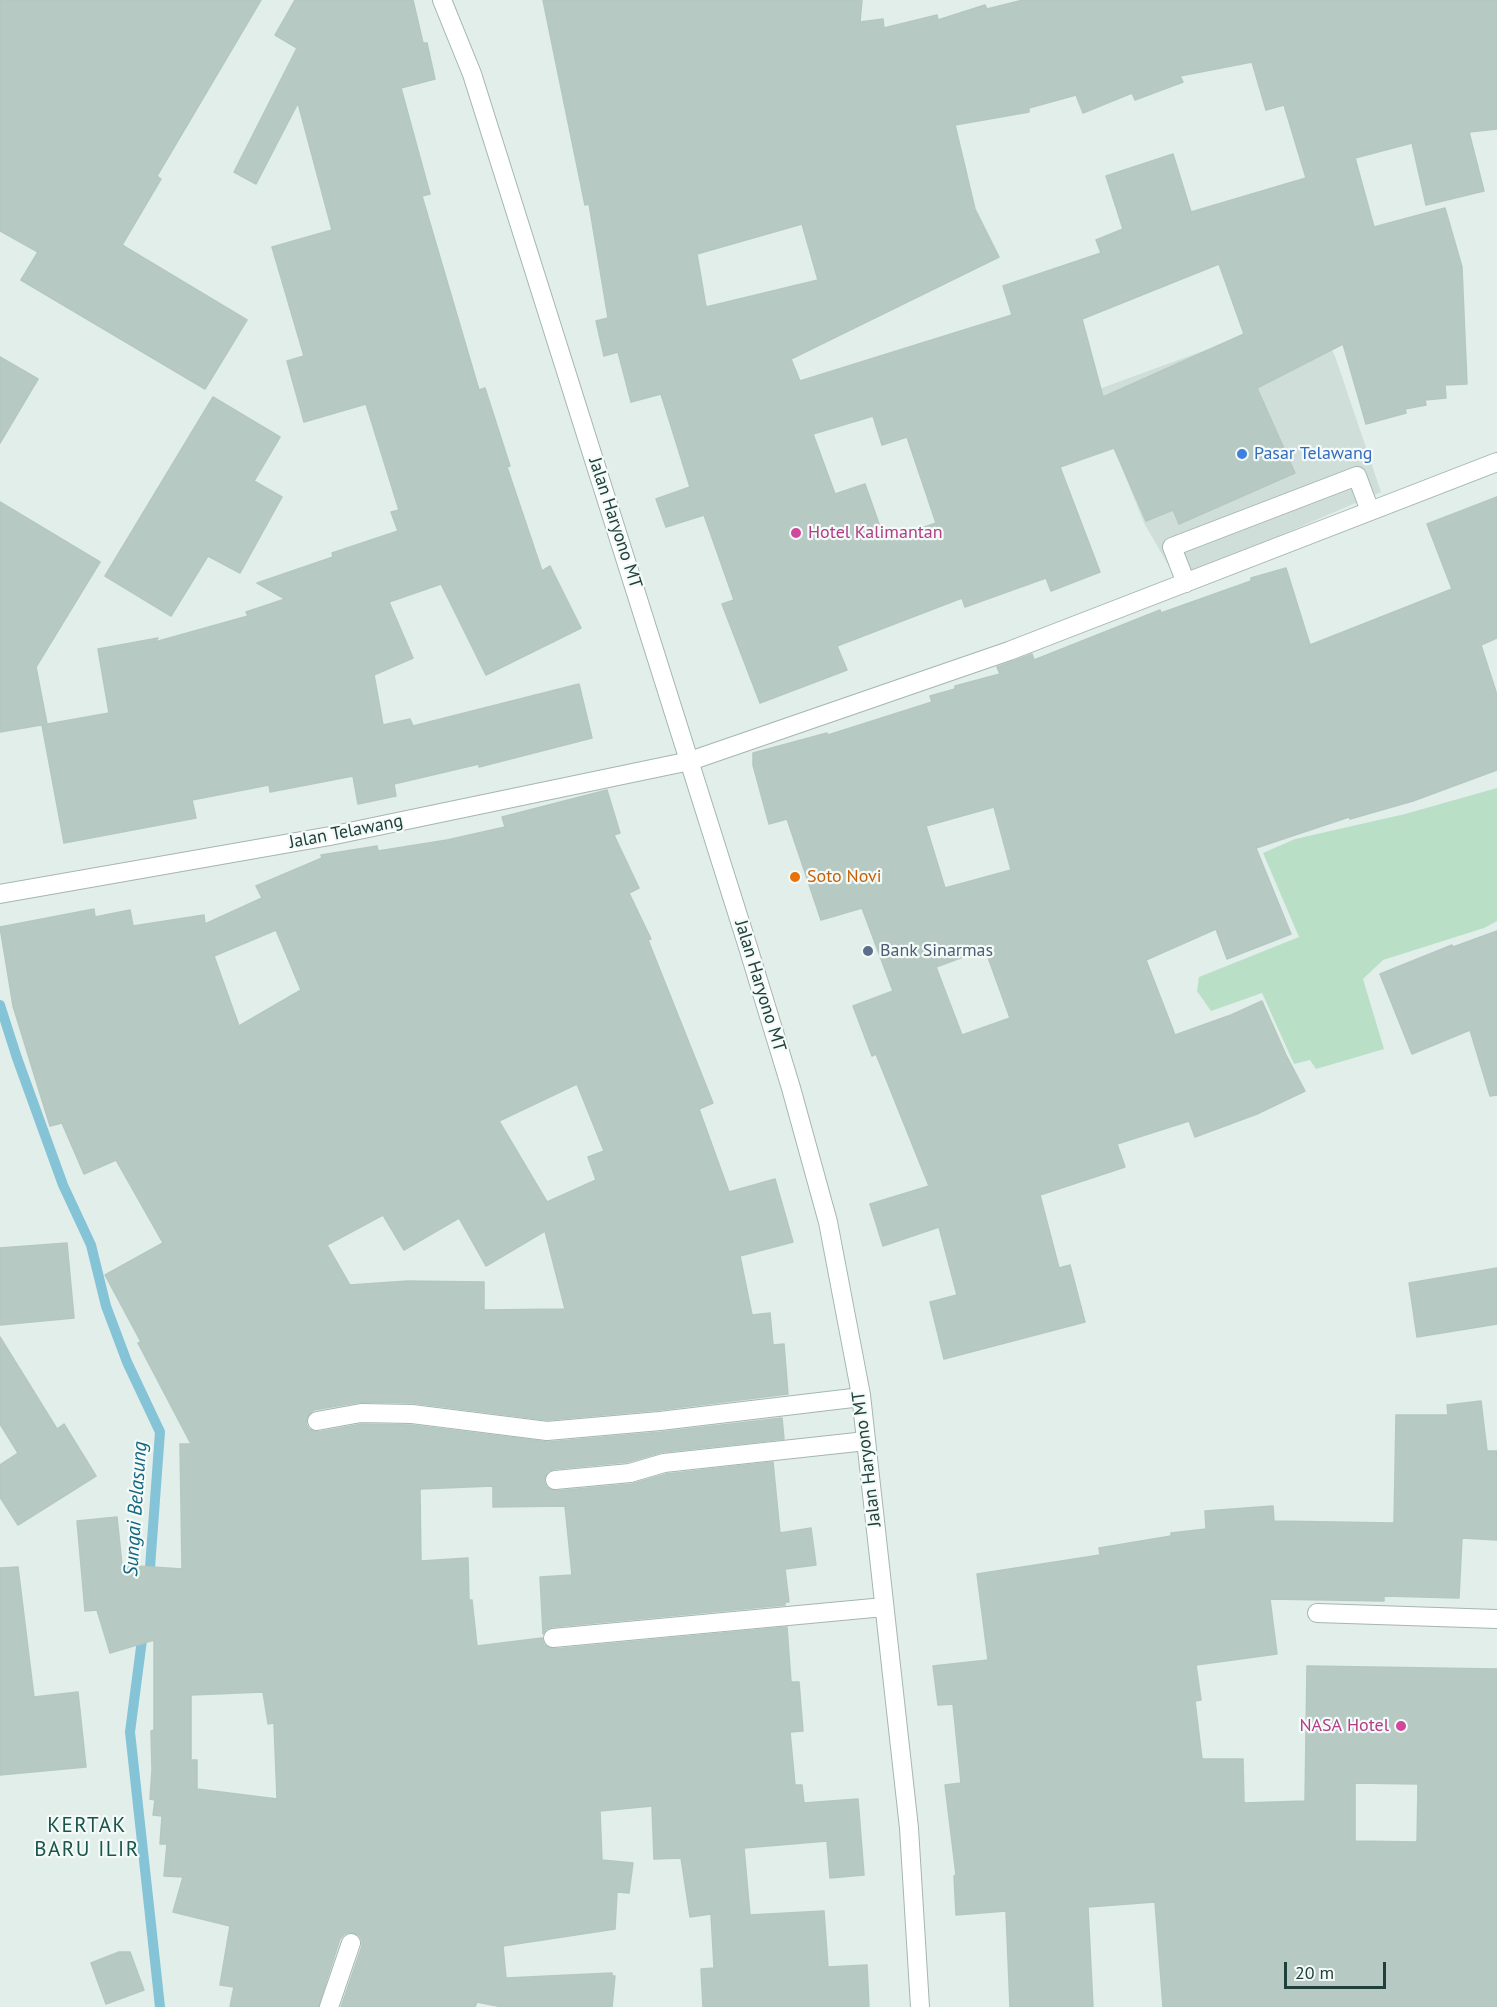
<!DOCTYPE html>
<html>
<head>
<meta charset="utf-8">
<style>
	body { margin:0 }
	#map { position:relative; width:1497px; height:2007px; overflow:hidden; background:#e2eee9; font-family:"PT Sans",sans-serif }
	canvas { display:block }
	.scale { position:absolute; left:1284px; top:1962px; width:102px; height:27px; box-sizing:border-box; border:3px solid #20403b; border-top:0; padding-left:8px; font-size:18px; line-height:21px; white-space:nowrap; color:#20403b; -webkit-text-stroke:4px #f3faf7; paint-order:stroke }
</style>
</head>
<body>
<div id="map">
<canvas width="1497" height="2007"></canvas>
<div class="scale">20 m</div>
</div>
<script>
const ctx = document.querySelector('canvas').getContext('2d');
ctx.lineJoin = 'round';
function paint(path, color) { ctx.fillStyle = color; ctx.fill(path, 'evenodd'); }
function strokePath(path, color, width, dash) { ctx.strokeStyle = color; ctx.lineWidth = width; ctx.lineCap = dash ? 'butt' : 'round'; ctx.setLineDash(dash || []); ctx.stroke(path); }
function label(font, color, halo, rows, align = 'center') {
  ctx.font = font + ' "PT Sans",sans-serif'; ctx.lineWidth = 4.5; ctx.setLineDash([]); ctx.textBaseline = 'middle'; ctx.strokeStyle = halo; ctx.fillStyle = color; for (const [text, x, y, turn = 0] of rows) {
    ctx.save(); ctx.translate(x, y); ctx.rotate((+turn || 0) * Math.PI / 180); ctx.textAlign = isNaN(turn) ? turn : align; if (halo) ctx.strokeText(text, 0, 0); ctx.fillText(text, 0, 0); ctx.restore();
  }
}
paint(new Path2D(`
	M 1315,310 L 1336,359 L 1381,492 L 1177,580 L 1144,523 L 1101,416 L 1099,389 Z`), '#d0ded9');
paint(new Path2D(`
	M 1497,788 L 1497,921 L 1484,928 L 1383,960 L 1363,979 L 1384,1049 L 1316,1069 L 1310,1060 L 1294,1064 L 1262,993 L 1211,1011 L 1197,991 L 1199,977 L 1299,937 L 1263,853 L 1295,839 L 1405,814 Z`), '#b9e0c7');
strokePath(new Path2D(`
	M 0,1005 L 17,1058 L 63,1185 L 91,1245 L 106,1306 L 127,1362 L 160,1432 L 149,1581
	M 143,1632 L 130,1732 L 160,2007`), '#85c3d7', 10);
const building = new Path2D(`
	M 0,0 L 261,0 L 157,176 L 161,179 L 122,245 L 247,320 L 205,389 L 21,280 L 38,252 L 0,231 Z
	M 295,0 L 413,0 L 423,43 L 427,43 L 435,79 L 401,88 L 430,194 L 422,196 L 479,390 L 485,388 L 510,466 L 507,467 L 542,571 L 550,566 L 581,628 L 486,675 L 441,584 L 389,602 L 413,658 L 374,675 L 383,725 L 410,719 L 413,726 L 579,684 L 592,738 L 479,767 L 479,764 L 394,784 L 396,796 L 358,804 L 353,776 L 270,792 L 269,785 L 192,800 L 196,818 L 64,843 L 42,725 L 109,713 L 98,649 L 158,638 L 155,642 L 248,616 L 246,612 L 285,599 L 257,583 L 333,557 L 332,553 L 398,531 L 391,512 L 399,510 L 366,404 L 304,422 L 287,361 L 304,356 L 272,247 L 332,230 L 298,103 L 256,184 L 234,172 L 297,48 L 275,35 Z
	M 543,0 L 862,0 L 860,22 L 883,19 L 884,28 L 937,15 L 938,20 L 985,5 L 987,9 L 1023,0 L 1497,0 L 1497,129 L 1469,132 L 1484,191 L 1426,205 L 1412,143 L 1355,158 L 1374,227 L 1445,208 L 1462,267 L 1467,384 L 1445,385 L 1446,398 L 1425,400 L 1426,405 L 1405,409 L 1406,413 L 1366,424 L 1343,344 L 1257,388 L 1295,473 L 1179,524 L 1173,510 L 1146,521 L 1114,448 L 1060,467 L 1100,572 L 1051,591 L 1046,578 L 965,607 L 962,598 L 837,646 L 847,670 L 760,703 L 722,604 L 734,600 L 704,515 L 666,527 L 656,499 L 690,487 L 661,394 L 631,402 L 618,352 L 604,356 L 596,321 L 608,318 L 589,204 L 585,205 ZM 1252,62 L 1266,110 L 1284,105 L 1306,178 L 1191,212 L 1173,154 L 1106,176 L 1123,229 L 1096,240 L 1101,253 L 1003,286 L 1012,315 L 800,381 L 791,359 L 999,257 L 975,209 L 955,125 L 1029,112 L 1029,108 L 1076,95 L 1083,113 L 1132,93 L 1135,100 L 1183,82 L 1180,76 ZM 802,224 L 818,280 L 706,307 L 697,254 ZM 1219,264 L 1244,334 L 1103,397 L 1082,319 ZM 873,416 L 882,445 L 907,437 L 936,523 L 885,541 L 865,484 L 835,494 L 813,434 Z
	M 0,357 L 38,379 L 0,443 Z
	M 213,397 L 280,437 L 254,481 L 282,497 L 240,573 L 208,556 L 171,616 L 105,576 Z
	M 1497,497 L 1497,638 L 1481,645 L 1497,695 L 1497,770 L 1413,801 L 1350,819 L 1349,817 L 1256,848 L 1291,934 L 1227,959 L 1216,929 L 1146,960 L 1175,1035 L 1231,1015 L 1262,1001 L 1286,1055 L 1305,1091 L 1257,1114 L 1195,1137 L 1189,1121 L 1117,1144 L 1125,1167 L 1040,1195 L 1059,1268 L 1070,1265 L 1085,1322 L 944,1359 L 930,1302 L 957,1295 L 939,1227 L 883,1246 L 870,1204 L 929,1186 L 876,1054 L 872,1056 L 853,1006 L 893,991 L 862,908 L 821,920 L 787,819 L 769,824 L 753,765 L 753,753 L 827,733 L 828,735 L 932,702 L 930,696 L 955,689 L 955,686 L 1000,674 L 997,667 L 1032,654 L 1034,660 L 1160,610 L 1161,613 L 1251,581 L 1251,578 L 1286,568 L 1310,645 L 1452,589 L 1427,524 ZM 994,807 L 1011,870 L 945,888 L 926,826 ZM 985,949 L 1010,1018 L 962,1035 L 936,967 Z
	M 0,502 L 100,562 L 36,667 L 47,724 L 0,732 Z
	M 607,790 L 620,833 L 614,835 L 639,888 L 629,893 L 651,939 L 648,940 L 713,1103 L 699,1109 L 729,1192 L 775,1179 L 793,1242 L 740,1256 L 752,1315 L 770,1313 L 773,1345 L 784,1344 L 788,1394 L 659,1410 L 547,1420 L 413,1403 L 361,1402 L 314,1410 L 307,1417 L 306,1424 L 309,1429 L 318,1432 L 362,1424 L 411,1425 L 548,1442 L 661,1432 L 782,1418 L 784,1439 L 663,1452 L 628,1462 L 554,1469 L 548,1471 L 544,1480 L 546,1487 L 556,1491 L 631,1484 L 666,1474 L 773,1462 L 780,1533 L 811,1528 L 816,1565 L 785,1569 L 789,1602 L 785,1602 L 785,1605 L 552,1627 L 546,1629 L 543,1634 L 540,1577 L 572,1575 L 565,1506 L 493,1507 L 493,1486 L 420,1489 L 421,1561 L 468,1558 L 469,1600 L 472,1600 L 477,1646 L 542,1638 L 544,1645 L 554,1649 L 787,1627 L 791,1682 L 799,1682 L 803,1731 L 790,1732 L 795,1785 L 802,1785 L 804,1803 L 858,1799 L 864,1875 L 830,1878 L 827,1841 L 744,1848 L 750,1915 L 824,1911 L 828,1967 L 867,1965 L 869,2007 L 703,2007 L 701,1969 L 714,1968 L 711,1914 L 690,1917 L 681,1858 L 654,1859 L 652,1806 L 600,1811 L 602,1860 L 633,1863 L 629,1893 L 617,1892 L 615,1929 L 503,1946 L 506,1978 L 612,1973 L 612,1976 L 615,1976 L 612,2007 L 502,2007 L 477,2002 L 475,2007 L 341,2007 L 362,1946 L 362,1940 L 359,1935 L 349,1932 L 344,1934 L 340,1939 L 318,2007 L 230,2007 L 234,1987 L 220,1985 L 230,1926 L 173,1912 L 183,1877 L 164,1876 L 167,1844 L 160,1844 L 162,1816 L 153,1815 L 155,1800 L 150,1799 L 152,1770 L 151,1731 L 154,1730 L 154,1640 L 110,1653 L 97,1610 L 85,1611 L 77,1521 L 117,1517 L 122,1565 L 182,1569 L 180,1444 L 191,1444 L 138,1343 L 141,1342 L 105,1275 L 163,1243 L 116,1160 L 84,1174 L 62,1123 L 50,1126 L 13,1006 L 0,927 L 94,909 L 95,917 L 130,910 L 133,926 L 204,915 L 205,924 L 262,898 L 256,886 L 322,858 L 321,855 L 377,846 L 378,851 L 447,840 L 505,827 L 502,817 ZM 276,930 L 301,990 L 239,1026 L 214,956 ZM 577,1084 L 604,1151 L 588,1157 L 596,1180 L 547,1202 L 499,1121 ZM 383,1215 L 404,1250 L 459,1218 L 486,1266 L 545,1231 L 565,1309 L 484,1310 L 484,1282 L 408,1281 L 350,1285 L 327,1245 ZM 263,1692 L 268,1724 L 274,1723 L 277,1799 L 197,1789 L 197,1760 L 191,1760 L 191,1695 Z
	M 1497,931 L 1497,1095 L 1490,1096 L 1470,1030 L 1412,1054 L 1380,974 L 1452,945 L 1453,947 Z
	M 67,1243 L 74,1318 L 0,1325 L 0,1248 Z
	M 1497,1268 L 1497,1324 L 1417,1337 L 1409,1283 Z
	M 0,1337 L 57,1429 L 64,1424 L 96,1476 L 18,1525 L 0,1497 L 0,1465 L 18,1453 L 0,1424 Z
	M 1481,1401 L 1487,1451 L 1497,1451 L 1497,1540 L 1462,1538 L 1459,1598 L 1384,1596 L 1384,1601 L 1270,1599 L 1277,1654 L 1196,1665 L 1201,1700 L 1195,1701 L 1202,1759 L 1243,1759 L 1244,1803 L 1305,1801 L 1307,1666 L 1497,1669 L 1497,2007 L 1163,2007 L 1155,1902 L 1088,1907 L 1093,2007 L 1010,2007 L 1006,1911 L 956,1915 L 954,1876 L 956,1875 L 945,1785 L 961,1783 L 953,1704 L 938,1705 L 933,1666 L 988,1660 L 977,1574 L 1100,1555 L 1099,1548 L 1171,1536 L 1171,1533 L 1206,1529 L 1205,1511 L 1273,1506 L 1274,1521 L 1394,1523 L 1396,1415 L 1448,1415 L 1447,1405 ZM 1355,1783 L 1418,1784 L 1417,1842 L 1355,1841 Z
	M 18,1567 L 34,1697 L 78,1692 L 86,1767 L 0,1775 L 0,1568 Z
	M 119,1952 L 130,1952 L 144,1990 L 106,2004 L 91,1963 Z`);
paint(building, '#b7c9c3');
strokePath(building, '#b4c8c1', 1.5);
const minor = new Path2D(`
	M 442,0 L 472,74 L 747,944 L 791,1088 L 828,1222 L 861,1395 L 909,1828 L 920,2007
	M 1186,583 L 1172,547 L 1357,476 L 1370,511
	M 0,894 L 330,836 L 690,761 L 1009,651 L 1497,462
	M 317,1421 L 361,1413 L 412,1414 L 547,1431 L 660,1421 L 861,1397
	M 555,1480 L 630,1473 L 664,1463 L 866,1441
	M 1317,1613 L 1497,1619
	M 553,1638 L 884,1607
	M 329,2007 L 351,1943`);
strokePath(minor, '#a4b6b1', 20);
strokePath(minor, '#fff', 18);
for (const [x, y, r, color] of [
	[1242,454,6,"#3f7fe0"],
	[796,533,6,"#d1479c"],
	[795,877,6,"#e8710a"],
	[868,951,6,"#5c6f8a"],
	[1401,1726,6,"#d1479c"]
]) { const dot = new Path2D(); dot.arc(x, y, r, 0, 2 * Math.PI); ctx.fillStyle = color; ctx.fill(dot); strokePath(dot, '#f3faf7', 2); }
label('18px', '#366cbe', '#f3faf7', [
	["Pasar Telawang",1254,454]
], 'left');
label('18px', '#20403b', '#f3faf7', [
	["Jalan Haryono MT",615,523,72],
	["Jalan Telawang",346,832,-11],
	["Jalan Haryono MT",760,986,73],
	["Jalan Haryono MT",867,1459,-97]
]);
label('18px', '#b23c85', '#f3faf7', [
	["Hotel Kalimantan",808,533],
	["NASA Hotel",1389,1726,"right"]
], 'left');
label('18px', '#c56008', '#f3faf7', [
	["Soto Novi",807,877]
], 'left');
label('18px', '#4e5e75', '#f3faf7', [
	["Bank Sinarmas",880,951]
], 'left');
label('italic 20px', '#156682', '#f3faf7', [
	["Sungai Belasung",136,1509,-86]
]);
ctx.letterSpacing = '1.5px';
label('21px', '#1a544b', '#f3faf7', [
	["KERTAK",87,1826],
	["BARU ILIR",87,1850]
]);
ctx.letterSpacing = '0px';
</script>
</body>
</html>
